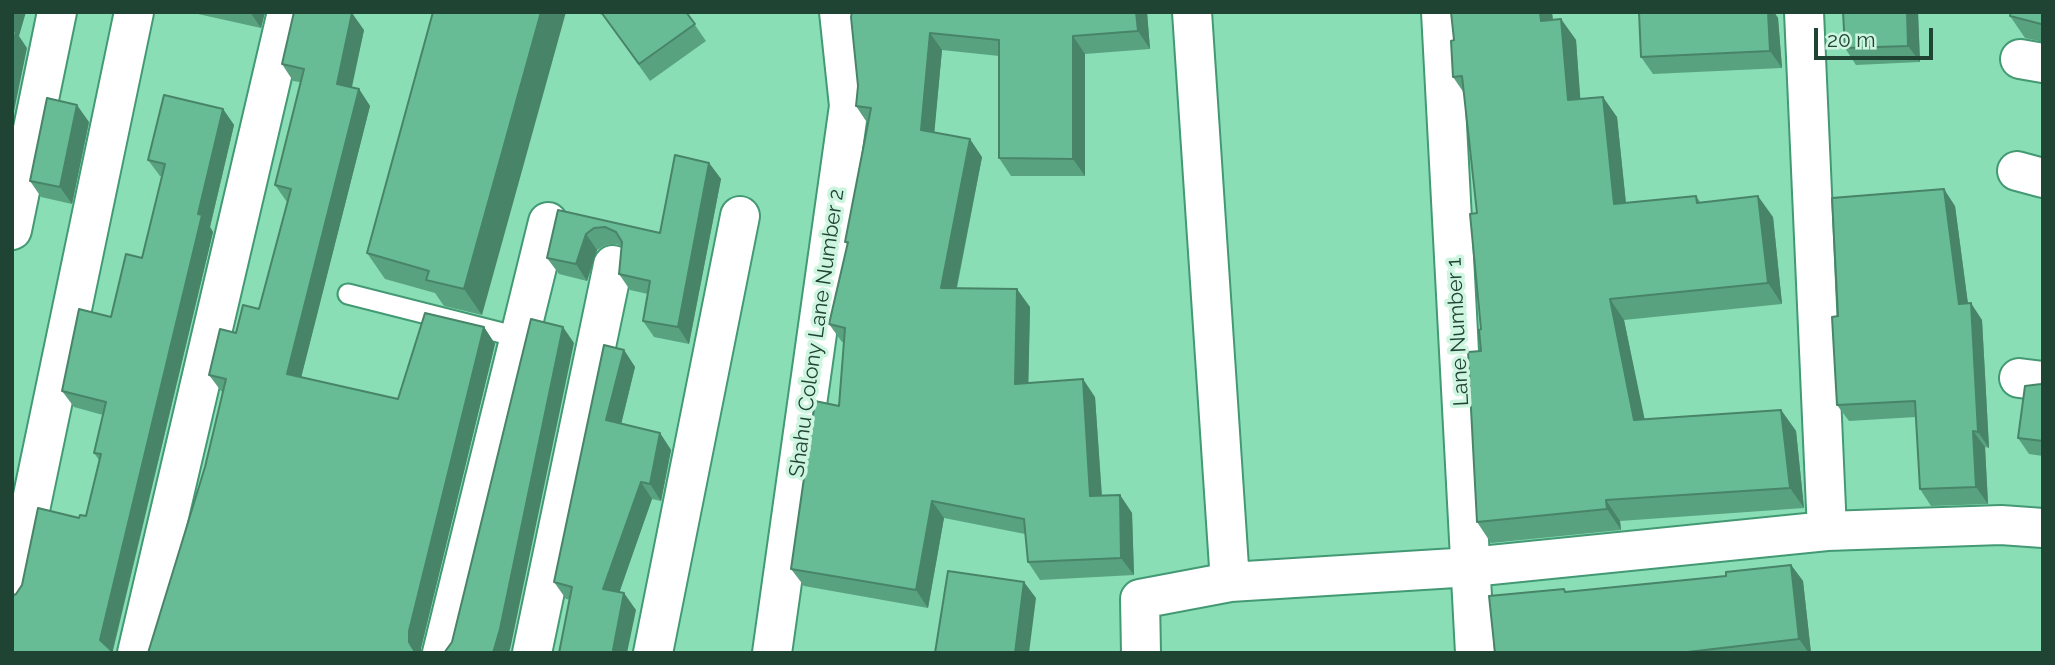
<!DOCTYPE html>
<html>
<head>
<meta charset="utf-8">
<style>
	body { margin:0 }
	#map { position:relative; width:2055px; height:665px; overflow:hidden; background:#89deb6; font-family:Raleway,sans-serif }
	canvas { display:block }
	.frame { position:absolute; inset:0; border:14px solid #204433; pointer-events:none }
	.scale { position:absolute; left:1814px; top:28px; width:119px; height:32px; box-sizing:border-box; border:4px solid #204433; border-top:0; padding-left:9px; font-size:21px; line-height:24px; white-space:nowrap; color:#204433; -webkit-text-stroke:5px #cdf5e0; paint-order:stroke }
</style>
</head>
<body>
<div id="map">
<canvas width="2055" height="665"></canvas>
<div class="frame"></div>
<div class="scale">20 m</div>
</div>
<script>
const ctx = document.querySelector('canvas').getContext('2d');
ctx.lineJoin = 'round';
function strokePath(path, color, width, dash) { ctx.strokeStyle = color; ctx.lineWidth = width; ctx.lineCap = dash ? 'butt' : 'round'; ctx.setLineDash(dash || []); ctx.stroke(path); }
function paint(path, color) { ctx.fillStyle = color; ctx.fill(path, 'evenodd'); }
function label(font, color, halo, rows, align = 'center') {
  ctx.font = font + ' Raleway,sans-serif'; ctx.lineWidth = 7; ctx.setLineDash([]); ctx.textBaseline = 'middle'; ctx.strokeStyle = halo; ctx.fillStyle = color; for (const [text, x, y, turn = 0] of rows) {
    ctx.save(); ctx.translate(x, y); ctx.rotate((+turn || 0) * Math.PI / 180); ctx.textAlign = isNaN(turn) ? turn : align; if (halo) ctx.strokeText(text, 0, 0); ctx.fillText(text, 0, 0); ctx.restore();
  }
}
const lane = new Path2D(`
	M 348,294 L 522,338`);
const street = new Path2D(`
	M 1192,12 L 1230,582
	M 1441,12 L 1475,653
	M 1804,12 L 1827,531
	M 2020,59 L 2043,63
	M 2017,171 L 2043,178
	M 12,230 L 57,12
	M 2019,378 L 2043,381
	M 12,596 L 134,12
	M 137,653 L 287,12
	M 442,653 L 548,222
	M 532,653 L 613,265
	M 653,653 L 740,216
	M 772,653 L 849,106 L 839,12
	M 1141,653 L 1140,599 L 1230,582 L 1471,567 L 1827,531 L 2001,525 L 2043,528`);
strokePath(lane, '#439973', 23);
strokePath(street, '#439973', 42);
strokePath(lane, '#fff', 19);
strokePath(street, '#fff', 38);
paint(new Path2D(`
	M 197,12 L 265,12 L 261,28 L 198,14 Z
	M 433,12 L 482,315 L 444,306 L 435,293 L 385,279 L 367,253 Z
	M 593,12 L 686,12 L 706,41 L 650,81 L 603,15 Z
	M 852,12 L 1147,12 L 1150,49 L 1085,54 L 1085,176 L 1011,176 L 999,158 L 999,56 L 942,50 L 934,132 L 982,157 L 957,288 L 1030,307 L 1028,383 L 1095,397 L 1102,496 L 1120,495 L 1132,513 L 1134,575 L 1040,580 L 1028,562 L 1025,534 L 944,518 L 928,608 L 804,586 L 791,569 L 839,406 L 844,342 L 842,342 L 829,324 L 848,245 L 845,242 L 868,124 L 856,106 L 858,86 Z
	M 1451,12 L 1552,12 L 1553,20 L 1561,19 L 1576,40 L 1580,99 L 1617,117 L 1626,203 L 1696,196 L 1701,203 L 1773,217 L 1782,304 L 1624,320 L 1644,419 L 1781,410 L 1796,431 L 1804,508 L 1620,521 L 1621,530 L 1491,543 L 1477,522 L 1481,329 L 1477,213 L 1464,93 L 1453,77 L 1454,40 Z
	M 1639,12 L 1774,12 L 1778,18 L 1782,68 L 1653,74 L 1641,57 Z
	M 1918,12 L 1920,62 L 1856,65 L 1845,48 Z
	M 2043,12 L 2043,42 L 2025,38 L 2010,16 Z
	M 364,30 L 351,88 L 359,89 L 370,106 L 301,377 L 398,399 L 484,327 L 495,344 L 421,648 L 421,653 L 148,653 L 205,467 L 223,392 L 221,391 L 209,375 L 236,333 L 259,309 L 287,202 L 275,185 L 300,82 L 293,81 L 282,64 Z
	M 223,109 L 234,125 L 210,227 L 213,232 L 113,651 L 16,594 L 79,518 L 86,516 L 99,460 L 94,453 L 103,415 L 74,407 L 62,391 L 111,317 L 142,258 L 162,177 L 160,176 L 148,160 Z
	M 89,122 L 72,204 L 41,197 L 30,181 Z
	M 709,163 L 721,179 L 689,344 L 654,337 L 643,321 L 648,294 L 630,290 L 619,274 L 622,246 L 617,244 L 606,245 L 597,250 L 587,281 L 559,274 L 547,258 L 558,210 L 660,233 Z
	M 1955,206 L 1968,303 L 1982,320 L 1989,448 L 1985,447 L 1988,504 L 1931,506 L 1920,489 L 1916,417 L 1849,421 L 1837,405 L 1838,316 Z
	M 624,350 L 635,367 L 621,424 L 660,433 L 671,450 L 661,501 L 652,499 L 619,592 L 636,610 L 566,599 L 554,582 Z
	M 2043,383 L 2043,456 L 2029,454 L 2018,438 L 2041,384 Z
	M 1791,565 L 1803,581 L 1811,653 L 1495,653 L 1567,592 L 1726,576 Z`), '#59a280');
paint(new Path2D(`
	M 12,12 L 26,12 L 19,36 L 27,48 L 12,121 Z
	M 250,12 L 265,12 L 261,28 Z
	M 541,12 L 566,12 L 482,315 L 464,289 Z
	M 1136,12 L 1147,12 L 1150,49 L 1138,31 Z
	M 1540,12 L 1552,12 L 1555,42 L 1541,21 Z
	M 1768,12 L 1774,12 L 1778,18 L 1782,68 L 1770,51 Z
	M 1907,12 L 1918,12 L 1920,62 L 1908,46 Z
	M 352,13 L 364,30 L 349,101 L 337,84 Z
	M 1561,19 L 1576,40 L 1582,121 L 1568,100 Z
	M 930,33 L 942,50 L 933,147 L 921,130 Z
	M 1073,36 L 1085,54 L 1085,176 L 1073,159 Z
	M 359,89 L 370,106 L 298,390 L 287,374 Z
	M 1603,97 L 1617,117 L 1628,224 L 1614,204 Z
	M 77,105 L 89,122 L 72,204 L 60,187 Z
	M 223,109 L 234,125 L 210,227 L 213,232 L 112,653 L 100,640 Z
	M 970,139 L 982,157 L 953,305 L 941,288 Z
	M 709,163 L 721,179 L 689,344 L 678,327 Z
	M 1944,189 L 1955,206 L 1970,320 L 1959,304 Z
	M 1758,196 L 1773,217 L 1782,304 L 1768,283 Z
	M 586,234 L 597,250 L 587,281 L 576,264 Z
	M 1017,289 L 1030,307 L 1028,401 L 1015,384 Z
	M 1610,299 L 1624,320 L 1649,440 L 1634,420 Z
	M 1971,303 L 1982,320 L 1989,448 L 1978,432 Z
	M 484,327 L 495,344 L 421,648 L 421,653 L 416,653 L 409,642 L 409,631 Z
	M 563,327 L 574,343 L 511,645 L 509,653 L 493,653 Z
	M 624,350 L 635,367 L 618,437 L 606,420 Z
	M 1083,379 L 1095,397 L 1103,514 L 1090,496 Z
	M 1781,410 L 1796,431 L 1804,508 L 1790,488 Z
	M 1973,431 L 1985,447 L 1988,504 L 1976,487 Z
	M 660,433 L 671,450 L 661,501 L 650,484 Z
	M 641,482 L 652,499 L 615,605 L 603,589 Z
	M 1120,495 L 1132,513 L 1134,575 L 1121,558 Z
	M 1606,500 L 1620,521 L 1621,530 L 1607,509 Z
	M 932,501 L 944,518 L 928,608 L 916,590 Z
	M 1791,565 L 1803,581 L 1811,653 L 1809,653 L 1799,639 Z
	M 1024,582 L 1036,598 L 1029,653 L 1015,653 Z
	M 624,593 L 636,610 L 627,653 L 615,653 L 613,650 Z`), '#488468');
const building = new Path2D(`
	M 294,12 L 352,13 L 337,84 L 359,89 L 287,374 L 398,399 L 425,313 L 484,327 L 409,631 L 409,642 L 415,652 L 417,653 L 148,653 L 205,467 L 226,379 L 209,375 L 220,329 L 236,333 L 243,305 L 259,309 L 291,189 L 275,185 L 304,69 L 282,64 Z
	M 433,12 L 541,12 L 464,289 L 426,280 L 429,271 L 367,253 Z
	M 601,12 L 686,12 L 695,24 L 639,64 Z
	M 852,12 L 1136,12 L 1138,31 L 1073,36 L 1073,159 L 999,158 L 999,40 L 930,33 L 921,130 L 970,139 L 941,288 L 1017,289 L 1015,384 L 1083,379 L 1090,496 L 1120,495 L 1121,558 L 1028,562 L 1024,519 L 932,501 L 916,590 L 791,569 L 815,401 L 839,406 L 845,328 L 829,324 L 848,242 L 845,242 L 871,108 L 856,106 L 858,86 L 851,17 Z
	M 1451,12 L 1540,12 L 1541,21 L 1561,19 L 1568,100 L 1603,97 L 1614,204 L 1696,196 L 1697,203 L 1758,196 L 1768,283 L 1610,299 L 1634,420 L 1781,410 L 1790,488 L 1606,500 L 1607,509 L 1477,522 L 1468,352 L 1481,351 L 1479,330 L 1481,329 L 1470,214 L 1477,213 L 1462,76 L 1453,77 L 1451,41 L 1454,40 Z
	M 1639,12 L 1768,12 L 1770,51 L 1641,57 Z
	M 1843,12 L 1907,12 L 1908,46 L 1845,48 Z
	M 2011,12 L 2043,12 L 2043,26 L 2041,24 L 2010,16 Z
	M 12,31 L 16,31 L 12,49 Z
	M 164,95 L 223,109 L 198,214 L 202,215 L 100,640 L 114,653 L 12,653 L 12,596 L 16,594 L 22,585 L 38,508 L 79,518 L 80,515 L 86,516 L 101,454 L 94,453 L 106,402 L 62,391 L 79,309 L 111,317 L 126,254 L 142,258 L 165,164 L 148,160 Z
	M 47,98 L 77,105 L 60,187 L 30,181 Z
	M 675,155 L 709,163 L 678,327 L 643,321 L 650,281 L 619,274 L 622,242 L 616,232 L 605,227 L 594,228 L 586,234 L 576,264 L 547,258 L 558,210 L 660,233 Z
	M 1944,189 L 1959,304 L 1971,303 L 1978,432 L 1973,431 L 1976,487 L 1920,489 L 1915,401 L 1837,405 L 1832,317 L 1838,316 L 1832,198 Z
	M 531,319 L 563,327 L 500,629 L 493,653 L 444,653 L 452,642 Z
	M 604,345 L 624,350 L 606,420 L 660,433 L 650,484 L 641,482 L 603,589 L 624,593 L 613,650 L 622,653 L 559,653 L 572,587 L 554,582 Z
	M 2043,383 L 2043,441 L 2018,438 L 2025,386 L 2041,384 Z
	M 1791,565 L 1799,639 L 1679,653 L 1495,653 L 1489,596 L 1564,589 L 1565,592 L 1726,576 L 1726,572 Z
	M 948,571 L 1024,582 L 1015,653 L 935,653 Z`);
paint(building, '#67bc95');
strokePath(building, '#488468', 2);
label('21px', '#204433', '#cdf5e0', [
	["Lane Number 1",1458,332,-93],
	["Shahu Colony Lane Number 2",817,333,-82]
]);
</script>
</body>
</html>
